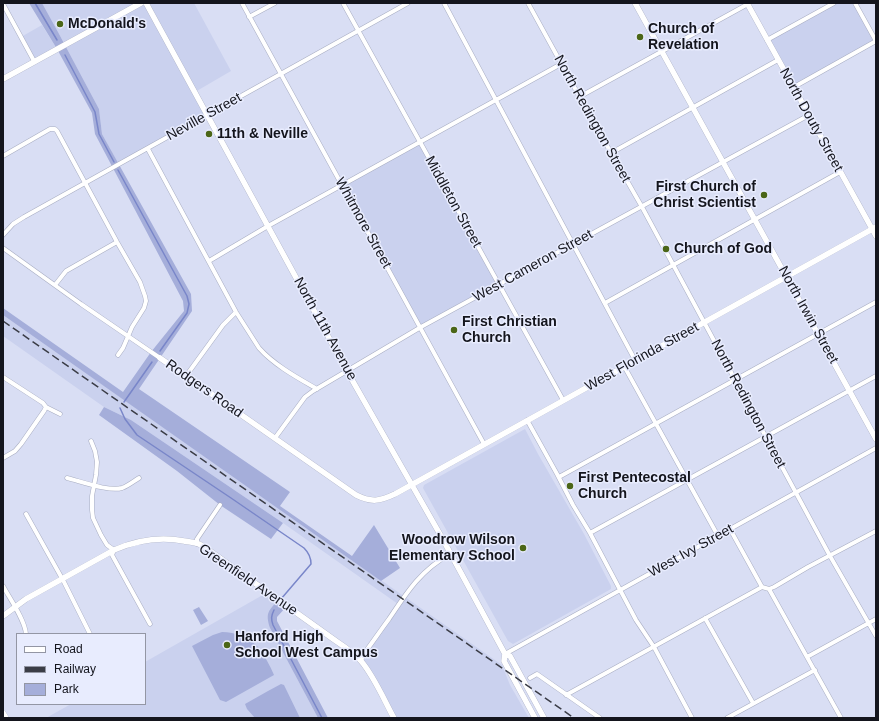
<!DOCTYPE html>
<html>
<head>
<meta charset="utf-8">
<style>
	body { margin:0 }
	#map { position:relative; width:879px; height:721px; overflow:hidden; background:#d9def4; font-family:Arial,sans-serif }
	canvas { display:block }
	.frame { position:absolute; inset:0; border:4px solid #14151d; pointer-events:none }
	.legend { position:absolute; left:16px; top:633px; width:130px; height:72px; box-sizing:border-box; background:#e8ecfe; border:1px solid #9396a4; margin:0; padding:5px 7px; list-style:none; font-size:12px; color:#14151d }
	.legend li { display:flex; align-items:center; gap:8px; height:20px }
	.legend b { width:20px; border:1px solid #9396a4 }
</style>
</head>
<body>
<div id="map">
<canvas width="879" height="721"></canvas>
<div class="frame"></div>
<ul class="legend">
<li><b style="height:5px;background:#fff"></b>Road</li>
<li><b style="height:5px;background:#3b3d47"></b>Railway</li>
<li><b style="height:11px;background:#a5aeda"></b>Park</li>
</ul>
</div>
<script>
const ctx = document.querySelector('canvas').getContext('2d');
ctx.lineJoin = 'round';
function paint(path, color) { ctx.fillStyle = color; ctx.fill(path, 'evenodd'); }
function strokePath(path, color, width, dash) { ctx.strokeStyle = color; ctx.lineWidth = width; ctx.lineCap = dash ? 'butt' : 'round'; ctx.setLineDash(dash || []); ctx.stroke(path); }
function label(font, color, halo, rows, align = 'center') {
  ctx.font = font + ' Arial,sans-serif'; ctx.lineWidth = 3; ctx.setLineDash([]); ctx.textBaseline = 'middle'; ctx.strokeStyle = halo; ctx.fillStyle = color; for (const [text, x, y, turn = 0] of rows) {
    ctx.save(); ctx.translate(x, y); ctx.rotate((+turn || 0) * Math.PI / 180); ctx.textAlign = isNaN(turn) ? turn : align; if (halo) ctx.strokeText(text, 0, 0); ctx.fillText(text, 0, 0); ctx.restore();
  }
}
paint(new Path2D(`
	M 42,3 L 194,3 L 231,71 L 195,92 L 208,115 L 119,165 L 102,134 L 99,109 L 58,32 Z
	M 834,3 L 855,3 L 876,41 L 794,87 L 767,40 Z
	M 42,25 L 57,49 L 34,61 L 21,37 Z
	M 420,142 L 499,285 L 421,327 L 342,185 Z
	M 3,315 L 502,665 L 510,685 L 529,718 L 394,718 L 361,661 L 398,604 L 283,523 L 131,420 L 104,407 L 3,336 Z
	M 525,429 L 538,454 L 584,534 L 611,586 L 611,589 L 513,644 L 508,641 L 423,488 L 424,485 Z
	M 268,592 L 278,600 L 270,628 L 318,718 L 46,718 L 71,704 L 145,704 L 145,662 Z`), '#cad1ee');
paint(new Path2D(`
	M 29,3 L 42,3 L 58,32 L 99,109 L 102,134 L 191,294 L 192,311 L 139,389 L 290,492 L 280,506 L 352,556 L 374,525 L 400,568 L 381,581 L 3,315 L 3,308 L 123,392 L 151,352 L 184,311 L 183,301 L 95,134 L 92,113 L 57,49 Z
	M 104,407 L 131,420 L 283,523 L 271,539 L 220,505 L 177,471 L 99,415 Z
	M 278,600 L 287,606 L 277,617 L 277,621 L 328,718 L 318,718 L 270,628 C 265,612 269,611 278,600 Z
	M 199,607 L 208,621 L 201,625 L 193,610 Z
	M 222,632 C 235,632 250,638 259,648 C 265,656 270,666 274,675 L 226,702 L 220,700 L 192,646 L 213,635 Z
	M 281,684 L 284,685 L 300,718 L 255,718 L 247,709 L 245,704 L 268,691 Z`), '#a5aeda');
strokePath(new Path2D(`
	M 35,3 L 57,40
	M 65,55 L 95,112 L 99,134 L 114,162
	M 118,170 L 187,296 L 189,304 L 187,313 L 160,351
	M 124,402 L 152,362
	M 120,408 L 125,419 L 137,435 L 231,498 L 304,548 C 309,553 311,557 311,564 L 281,599
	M 274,610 C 271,616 271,619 273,625 L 322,718`), '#7986c9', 1.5);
const street = new Path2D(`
	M 242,3 L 484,444
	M 343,3 L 563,400
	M 444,3 L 635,360
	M 528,3 L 594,123 L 642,207 L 830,556 L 876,636
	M 855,3 L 876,41
	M 3,4 L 34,61
	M 249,17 L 275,3
	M 767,40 L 834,3
	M 794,87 L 876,41
	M 579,97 L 748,4
	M 148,149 L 236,312 L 259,348 C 274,365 298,378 317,389
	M 611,153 L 778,60
	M 3,156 L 50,129 L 55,129 L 57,131 L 117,242 L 140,282 L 145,296 L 146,301 L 144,308 L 132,327 L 123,348 L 118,355
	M 3,235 L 13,224 L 24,217 L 408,3
	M 3,248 L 81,304 L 160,358
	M 209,261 L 268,226 L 561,64
	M 55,285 L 66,271 L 117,242
	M 605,303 L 840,172
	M 624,366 L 718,536
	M 186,376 L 223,325 L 236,312
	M 3,377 L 43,403 L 46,407 L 60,414
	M 527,420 L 557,474 L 573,505 L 590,533 L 636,620 L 654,647 L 692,718
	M 275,438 L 305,397 L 313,391 L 421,327 L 809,115
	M 91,441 L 95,451 L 97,462 L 96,475 L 92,496 L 92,510 L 93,518 L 101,535 L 107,545 L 114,550 L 112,555 L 150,624
	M 3,458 L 15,451 L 21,444 L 44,411 L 46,407
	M 559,477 L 876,302
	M 67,478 C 80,481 109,492 122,488 C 128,486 134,481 139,478
	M 26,514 L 64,582 L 90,634
	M 730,529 L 762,587
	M 590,533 L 876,376
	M 197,544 L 197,539 L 220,505
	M 3,586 C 10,599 25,620 26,634
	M 769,589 L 841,718
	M 705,618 L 753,703
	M 505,654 L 876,448
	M 807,657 L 876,619
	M 361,661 L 363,655 C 372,643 380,631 389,619 C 407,592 421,570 450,554
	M 530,678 L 537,674 L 600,718
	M 566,695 L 762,587 L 769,589 L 774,587 L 808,567 L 876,531
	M 727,718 L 815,670`);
const secondary = new Path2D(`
	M 146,3 L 347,371 L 441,536 L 505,654 L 510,656 L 544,718
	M 635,3 L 876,439
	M 747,3 L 876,236
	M 3,79 L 141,3
	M 160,358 L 356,495 C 372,503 380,501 395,494 L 876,227
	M 3,616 L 26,599 L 114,550 C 137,540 159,536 184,541 C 189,542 194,542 199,544 C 205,547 211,552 217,556 L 336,641 C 345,647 354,653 361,661 C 374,676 384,700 394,718
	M 505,654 L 504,661 L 535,718
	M 3,713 L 6,718`);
strokePath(street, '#a8adc2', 5);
strokePath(secondary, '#a8adc2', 6);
strokePath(street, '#fff', 4);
strokePath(secondary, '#fff', 5.5);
strokePath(new Path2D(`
	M 3,321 L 574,718`), '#3b3d47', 1.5, [8, 4]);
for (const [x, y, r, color] of [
	[60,24,4,"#4b6617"],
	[640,37,4,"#4b6617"],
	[209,134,4,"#4b6617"],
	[764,195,4,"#4b6617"],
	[666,249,4,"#4b6617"],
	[454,330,4,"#4b6617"],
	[570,486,4,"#4b6617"],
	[523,548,4,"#4b6617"],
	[227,645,4,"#4b6617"]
]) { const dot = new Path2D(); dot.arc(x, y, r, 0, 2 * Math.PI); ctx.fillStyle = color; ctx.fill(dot); strokePath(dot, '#e8ecfe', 1.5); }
label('bold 14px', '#14151d', '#e8ecfe', [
	["McDonald's",68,24],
	["Church of",648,29],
	["Revelation",648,45],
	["11th & Neville",217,134],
	["First Church of",756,187,"right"],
	["Christ Scientist",756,203,"right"],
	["Church of God",674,249],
	["First Christian",462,322],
	["Church",462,338],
	["First Pentecostal",578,478],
	["Church",578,494],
	["Woodrow Wilson",515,540,"right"],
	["Elementary School",515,556,"right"],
	["Hanford High",235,637],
	["School West Campus",235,653]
], 'left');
label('14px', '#14151d', '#e8ecfe', [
	["Neville Street",204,117,-29],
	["North Redington Street",592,119,61],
	["North Douty Street",811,120,61],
	["Middleton Street",453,202,61],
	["Whitmore Street",363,223,61],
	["West Cameron Street",533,266,-29],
	["North Irwin Street",808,315,61],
	["North 11th Avenue",325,329,61],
	["West Florinda Street",642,357,-29],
	["Rodgers Road",204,389,35],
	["North Redington Street",748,404,62],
	["West Ivy Street",691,551,-29],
	["Greenfield Avenue",248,580,34]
]);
</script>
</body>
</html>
